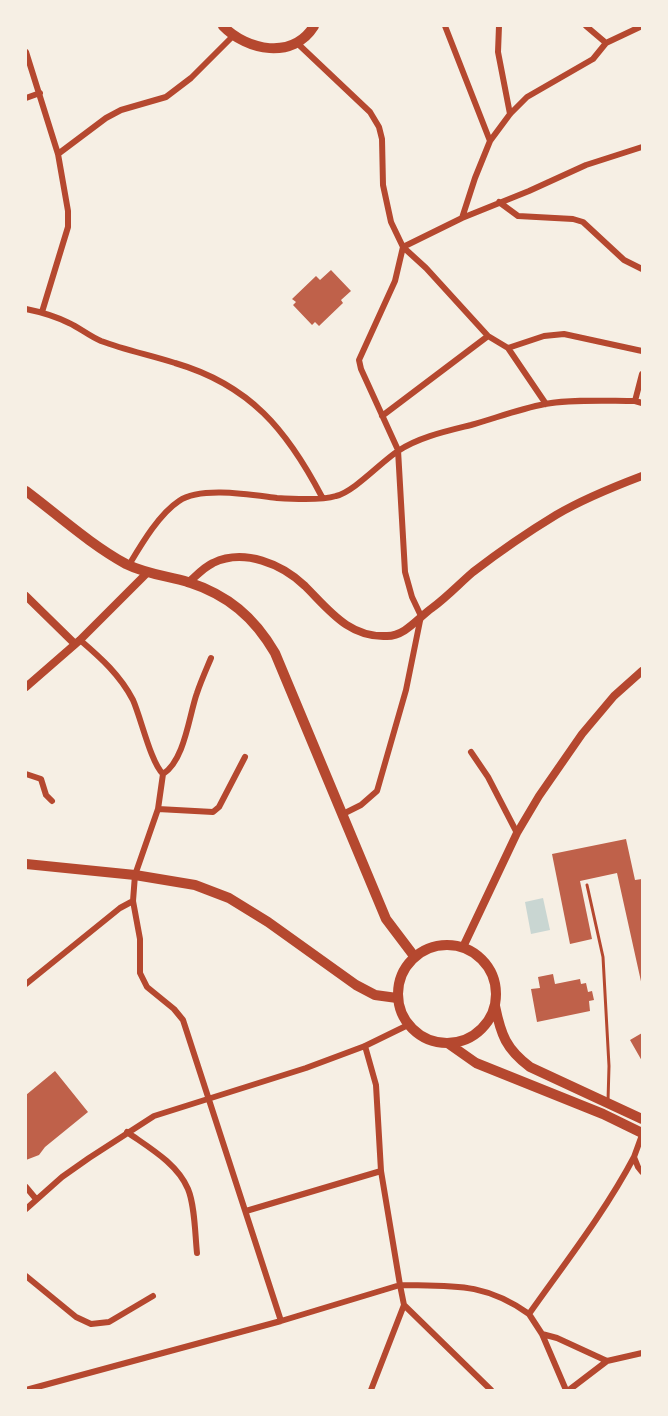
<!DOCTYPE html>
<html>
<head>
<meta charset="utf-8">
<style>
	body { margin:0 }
	#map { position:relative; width:668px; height:1416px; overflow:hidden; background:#f6efe4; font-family:"Open Sans",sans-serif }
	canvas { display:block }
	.frame { position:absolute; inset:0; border:27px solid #f6efe4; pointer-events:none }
</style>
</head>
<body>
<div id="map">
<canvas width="668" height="1416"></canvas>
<div class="frame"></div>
</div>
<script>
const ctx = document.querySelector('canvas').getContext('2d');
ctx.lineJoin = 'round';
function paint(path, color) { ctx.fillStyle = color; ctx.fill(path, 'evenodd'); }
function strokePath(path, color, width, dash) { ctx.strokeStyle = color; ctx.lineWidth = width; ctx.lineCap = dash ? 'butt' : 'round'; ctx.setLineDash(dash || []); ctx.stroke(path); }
paint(new Path2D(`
	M 543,898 L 550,930 L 531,934 L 525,902 Z`), '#c9d6d2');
paint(new Path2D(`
	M 331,270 L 351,291 L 341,300 L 343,303 L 319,326 L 315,322 L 312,325 L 293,305 L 296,302 L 292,299 L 316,276 L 320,280 Z
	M 626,839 L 635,880 L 642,879 L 642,986 L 617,873 L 580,881 L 592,939 L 570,944 L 552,854 Z
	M 553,974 L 555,984 L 580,979 L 581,984 L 586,983 L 588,992 L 592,991 L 594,1000 L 589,1001 L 590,1011 L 537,1022 L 531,989 L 540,988 L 538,977 Z
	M 642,1033 L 642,1061 L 630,1040 Z
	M 55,1071 L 88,1112 L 45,1147 L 39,1155 L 26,1160 L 26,1095 Z`), '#bf614a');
strokePath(new Path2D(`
	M 587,885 L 603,957 L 609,1066 L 608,1101`), '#b5482f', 3);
strokePath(new Path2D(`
	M 445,26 L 490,141
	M 499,26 L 498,52 L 510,114
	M 586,26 L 606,43
	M 296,42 L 370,112 L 379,127 L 382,139 L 383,185 L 391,222 L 403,247 L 426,268 L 488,336 L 508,348 L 546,404
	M 26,52 L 58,154 L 68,211 L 68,227 L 42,312
	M 26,98 L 40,93
	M 58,154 L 106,118 L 121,110 L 166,97 L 191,78 L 233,36
	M 499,202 L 518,216 L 573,219 L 583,222 L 624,260 L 642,269
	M 462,218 L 475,178 L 490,141 L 510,114 L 527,97 L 593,59 L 606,43 L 642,26
	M 403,247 L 462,218 L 529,191 L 586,165 L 642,147
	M 26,309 C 41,312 55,316 69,323 C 80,328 89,336 101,341 C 125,350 150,355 175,363 C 250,385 287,430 322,497
	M 508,348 L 544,336 L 564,334 L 642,351
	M 635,401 L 642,374
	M 382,416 L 488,336
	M 129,565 C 141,545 159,514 179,501 C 201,486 252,495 277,498 C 292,499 323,500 336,496 C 354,492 382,461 398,451 C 419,437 447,431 471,425 C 496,418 519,409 545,404 C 574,399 606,401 635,401 L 642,403
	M 80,640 C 101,658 120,675 133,700 C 141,718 151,763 163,774
	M 211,658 C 206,670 201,681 197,693 C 189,715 185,760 163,774 L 158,809 L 135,875 L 133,901 L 140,939 L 140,973 L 147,987 L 174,1009 L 183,1020 L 281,1321
	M 471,752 L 488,777 L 517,833
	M 26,774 L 41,779 L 46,795 L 52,801
	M 158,809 L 213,812 L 219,807 L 245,757
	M 343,814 L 361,805 L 377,791 L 406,690 L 421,616 L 412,597 L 405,572 L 398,450 L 361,369 L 359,360 L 395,281 L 403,247
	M 26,984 L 120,908 L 133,901
	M 365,1046 L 376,1085 L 381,1171 L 400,1285 C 452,1286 484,1282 529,1314 C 565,1263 605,1212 634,1157
	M 127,1132 C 148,1147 177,1163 188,1189 C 195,1206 195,1234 197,1253
	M 642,1135 L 634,1157 L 638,1167 L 642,1172
	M 26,1187 L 36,1199
	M 26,1209 L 62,1177 L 89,1158 L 154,1116 L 306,1068 L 365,1046 L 408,1025
	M 246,1211 L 381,1171
	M 26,1276 L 76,1317 L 91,1324 L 109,1322 L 153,1296
	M 404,1305 L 491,1390
	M 529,1314 L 542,1334 L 566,1390
	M 542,1334 L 557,1338 L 607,1361
	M 26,1390 L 281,1321 L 400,1285 L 404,1305 L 371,1390
	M 569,1390 L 607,1361 L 642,1353`), '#b5482f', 6);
strokePath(new Path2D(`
	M 188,583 C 196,576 204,567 213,563 C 244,548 282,564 305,586 C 329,610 349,638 387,636 C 405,636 418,618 432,608 C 447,597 459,584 473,572 C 499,552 528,532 556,515 C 583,499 613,487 642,476
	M 26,596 L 75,644
	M 26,687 L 80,640 L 147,573
	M 463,947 L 517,833 L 539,796 L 582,734 L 614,696 L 642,671`), '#b5482f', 8);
strokePath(new Path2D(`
	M 26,491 C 58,515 91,545 126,564 C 146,574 167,576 188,582 C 228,595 254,617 275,653 L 386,919 L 414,956
	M 26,864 L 135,875 L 195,885 L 229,898 L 268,922 L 356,985 L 375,995 L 397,998`), '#b5482f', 10);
strokePath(new Path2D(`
	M 223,26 C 247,51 293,60 314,26
	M398 994a49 49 0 1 1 98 0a49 49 0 1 1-98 0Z
	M 495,1006 C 501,1035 506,1049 530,1067 L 642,1119
	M 449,1044 L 476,1063 L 603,1114 L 642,1133`), '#b5482f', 10);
</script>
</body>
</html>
